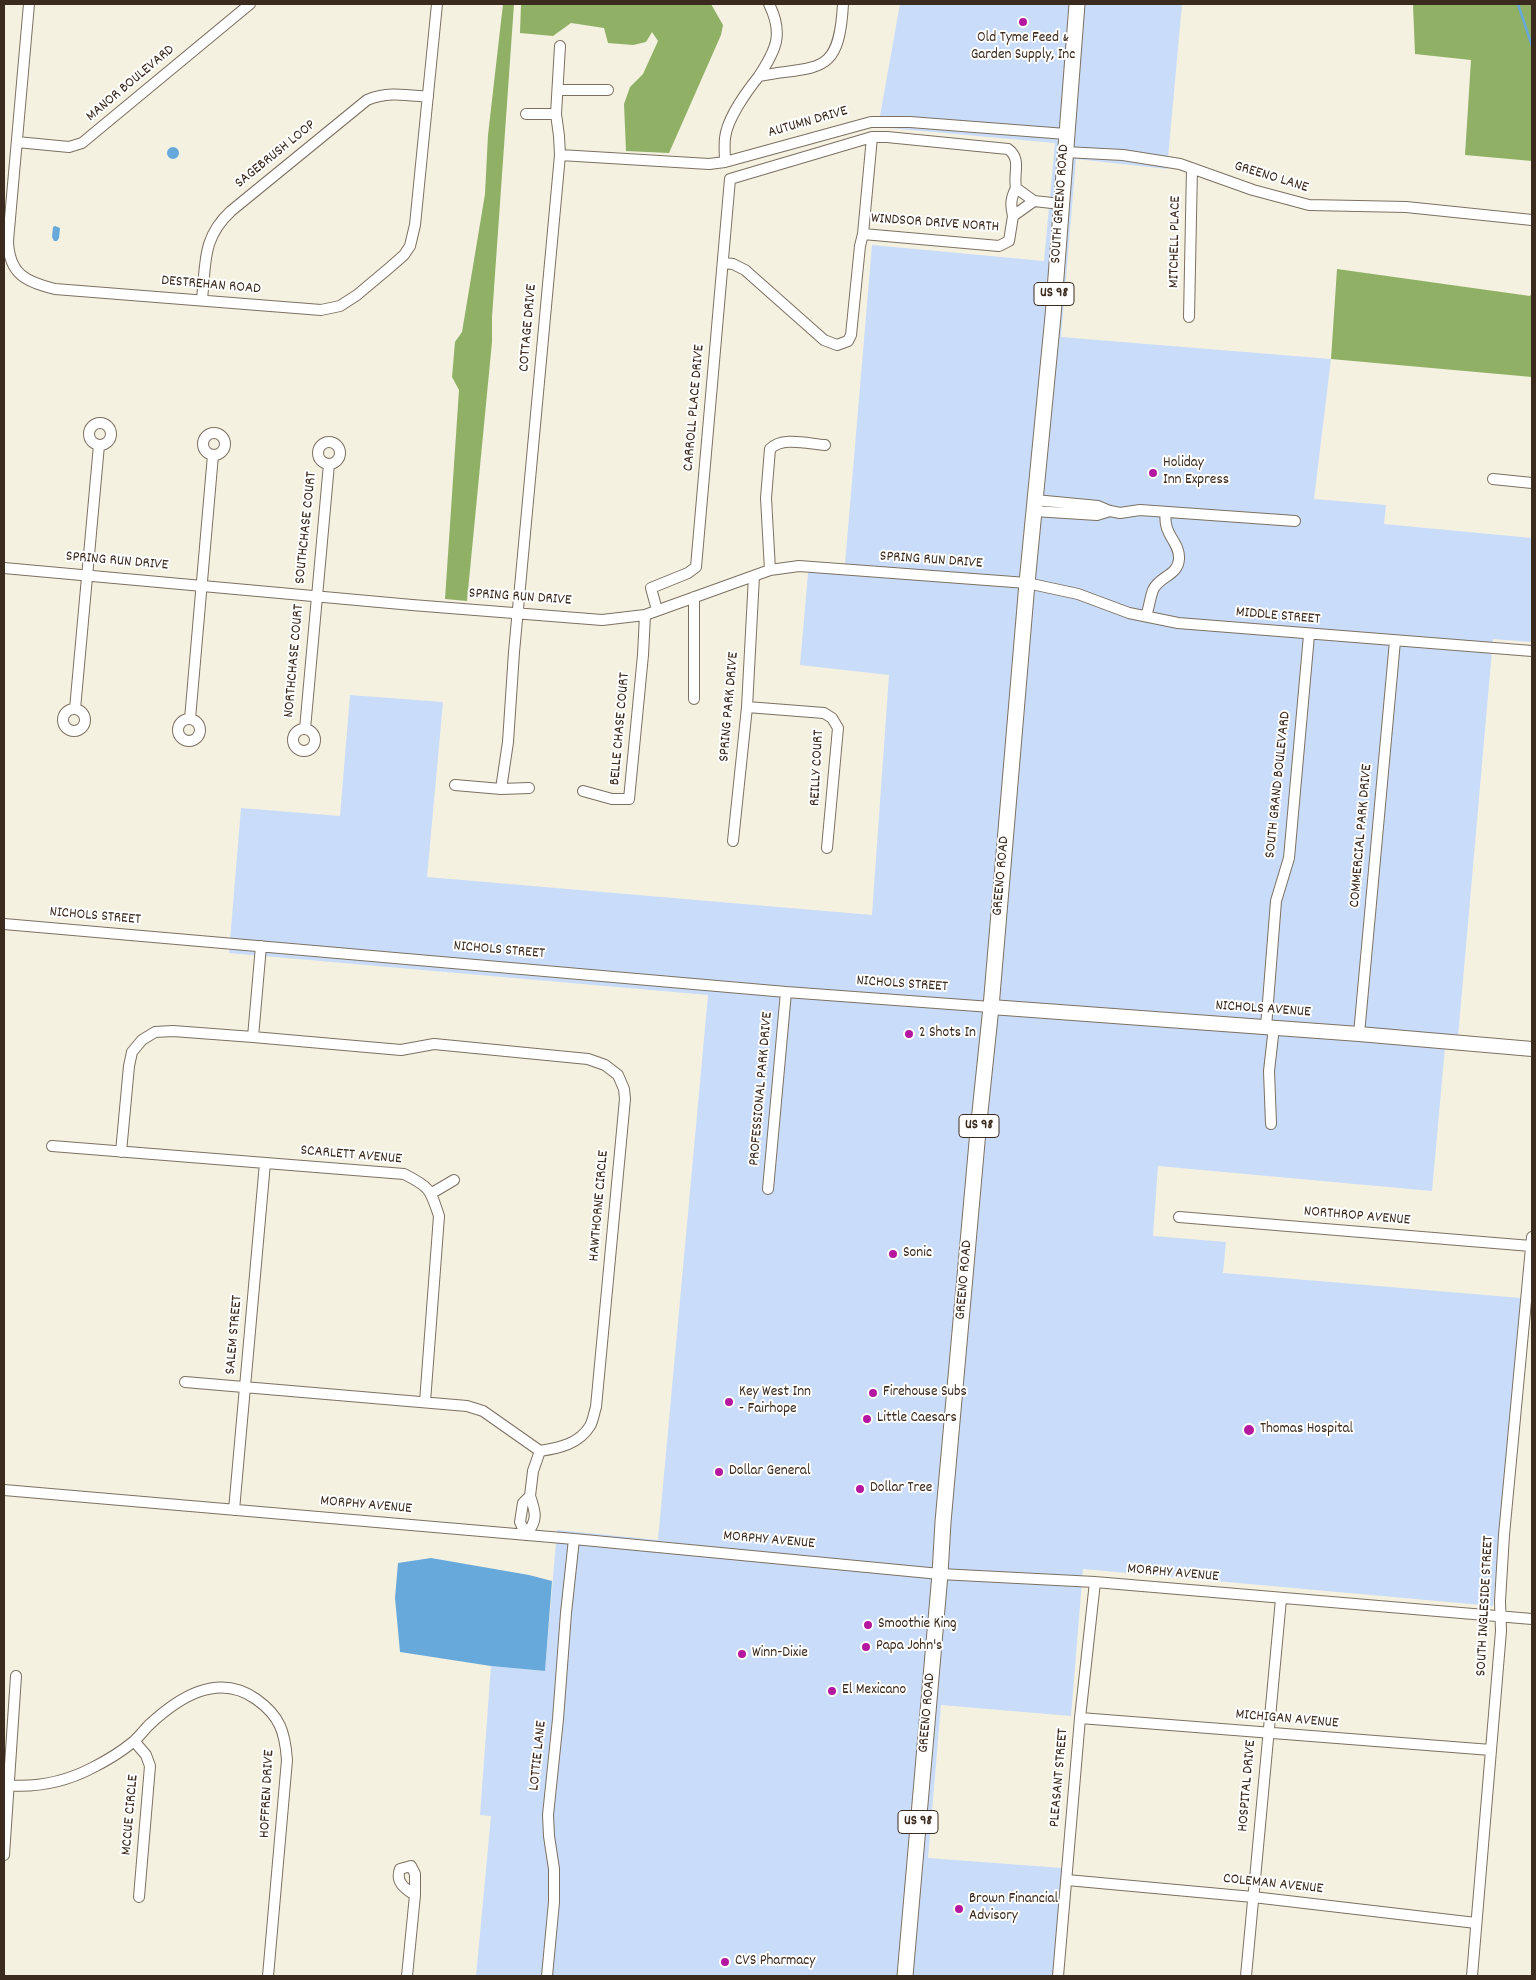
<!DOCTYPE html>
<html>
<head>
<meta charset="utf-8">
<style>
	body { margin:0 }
	#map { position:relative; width:1536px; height:1980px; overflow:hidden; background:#f4f1e1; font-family:Dekko,sans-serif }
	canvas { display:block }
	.frame { position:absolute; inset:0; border:5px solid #3b2a1e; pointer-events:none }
</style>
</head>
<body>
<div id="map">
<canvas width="1536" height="1980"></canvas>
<div class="frame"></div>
</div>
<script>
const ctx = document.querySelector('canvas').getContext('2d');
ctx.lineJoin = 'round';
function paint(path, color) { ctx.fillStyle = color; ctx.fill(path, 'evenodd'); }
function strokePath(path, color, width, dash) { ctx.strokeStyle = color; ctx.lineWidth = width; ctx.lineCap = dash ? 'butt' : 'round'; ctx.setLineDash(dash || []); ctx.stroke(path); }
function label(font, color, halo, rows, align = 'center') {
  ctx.font = font + ' Dekko,sans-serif'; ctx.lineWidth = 4; ctx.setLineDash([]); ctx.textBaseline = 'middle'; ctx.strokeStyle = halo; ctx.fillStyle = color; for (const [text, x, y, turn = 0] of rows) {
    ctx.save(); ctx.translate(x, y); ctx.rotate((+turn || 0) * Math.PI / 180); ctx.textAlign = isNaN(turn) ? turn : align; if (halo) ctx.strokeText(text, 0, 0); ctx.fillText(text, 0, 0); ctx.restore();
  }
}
paint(new Path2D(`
	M 900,4 L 1182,4 L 1167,169 L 1076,159 L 1061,337 L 1331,359 L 1314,499 L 1386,505 L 1384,524 L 1532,538 L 1532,642 L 1493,639 L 1457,1048 L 1445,1047 L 1432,1191 L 1158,1166 L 1153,1236 L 1226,1242 L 1223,1273 L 1521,1298 L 1493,1606 L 1083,1569 L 1071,1716 L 941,1705 L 928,1858 L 1062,1868 L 1054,1976 L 476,1976 L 491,1816 L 480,1815 L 491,1666 L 545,1671 L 557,1530 L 658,1540 L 708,995 L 229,953 L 241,808 L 340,816 L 350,695 L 443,702 L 427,877 L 872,915 L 889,675 L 800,665 L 809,562 L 845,564 L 872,245 L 1044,261 L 1055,143 L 878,127 Z`), '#c9dcf9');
paint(new Path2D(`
	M 503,4 L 514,4 L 492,317 L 492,342 L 467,601 L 445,599 L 459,390 L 452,377 L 455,342 L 462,332 L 485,194 L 488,135 Z
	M 521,4 L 711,4 L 723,25 L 721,35 L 669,153 L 626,151 L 624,104 L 630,87 L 643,74 L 658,41 L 652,32 L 646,42 L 633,45 L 608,43 L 604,28 L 571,23 L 553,36 L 520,33 Z
	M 1413,4 L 1532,4 L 1532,161 L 1465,155 L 1471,60 L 1415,54 Z
	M 1337,269 L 1530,296 L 1532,293 L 1532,377 L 1331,359 Z`), '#90b165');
paint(new Path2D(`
	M167 153a6 6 0 1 1 12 0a6 6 0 1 1-12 0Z
	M 55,226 L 60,228 L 59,238 L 57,241 L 54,241 L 52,237 L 53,227 Z
	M 431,1558 L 529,1575 L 552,1581 L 545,1671 L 491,1666 L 400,1652 L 395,1598 L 398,1563 Z`), '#67a9db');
strokePath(new Path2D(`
	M 1518,4 L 1532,46`), '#67a9db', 2.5);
const street = new Path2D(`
	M 29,4 L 8,241 C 9,274 26,282 55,289 L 321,310 L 340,306 L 357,295 L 388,269 L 404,255 L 410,246 L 415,225 L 437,4
	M 759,76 C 776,50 784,34 769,4
	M 558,90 L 608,90
	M 526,114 L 556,114
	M 17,142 L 69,147 L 82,143 L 250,4
	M 1065,152 L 1123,155 L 1180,164 L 1253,190 L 1309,205 L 1406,207 L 1532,220
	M 560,155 L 709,164 L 725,162 L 871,122 L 910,122 L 1066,134
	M 725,162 C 725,154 724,146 725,138 C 727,119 747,91 759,76 C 819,65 839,77 843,4
	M 1013,216 C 1010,204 1011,198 1016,188
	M 863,234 L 872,137
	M 723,263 L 733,264 L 745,270 L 824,340 L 837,345 L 848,341 L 851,335 L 860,246 L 863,234 L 999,246 L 1009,241 L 1013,216 L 1034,201 L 1061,204
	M 202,299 C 206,262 202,238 231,211 L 367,100 C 387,91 407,95 428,97
	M 1189,317 L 1192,168
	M89 434a11 11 0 1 1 22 0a11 11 0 1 1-22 0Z
	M203 444a11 11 0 1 1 22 0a11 11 0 1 1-22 0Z
	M318 453a11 11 0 1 1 22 0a11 11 0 1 1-22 0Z
	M 1493,479 L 1532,483
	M 1035,500 L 1098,506 L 1110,511 L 1120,513 L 1140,510 L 1295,521
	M 1034,511 L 1097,515 L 1110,511
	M 4,568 L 412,605 L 602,620 L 645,615 L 770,570 L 799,566 L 1027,583 L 1078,594 L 1129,613 L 1178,623 L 1532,651
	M 770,570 L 766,498 L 770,449 C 782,436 809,444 825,445
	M 657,610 L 651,588 L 688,573 L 696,567 L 730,179 L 872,137 L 887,137 L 1008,149 C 1022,159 1013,173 1016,188 L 1034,201
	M 1146,616 C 1149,608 1150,598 1153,590 C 1159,576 1178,576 1179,559 C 1180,541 1162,535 1166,512
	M 694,699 L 694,597
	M 747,707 L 824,713 L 832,718 L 838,728 L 827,848
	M63 720a11 11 0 1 1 22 0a11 11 0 1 1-22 0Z
	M 75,709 L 99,445
	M178 730a11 11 0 1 1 22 0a11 11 0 1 1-22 0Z
	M 190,719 L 213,455
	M293 740a11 11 0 1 1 22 0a11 11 0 1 1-22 0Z
	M 305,729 L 329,464
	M 455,785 L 501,789 L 529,788
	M 501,789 L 508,742 L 514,652 L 560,155 L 559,136 L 556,114 L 560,46
	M 583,791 L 612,799 L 629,799 L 643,655 L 645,615
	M 733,841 L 747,707 L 754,576
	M 4,924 L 786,992 L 991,1007
	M 1266,1027 L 1276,901 L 1289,858 L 1309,635
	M 1359,1034 L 1395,641
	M 253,1037 L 261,946
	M 1271,1124 L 1269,1071 L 1274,1027
	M 52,1146 L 404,1174 C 430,1187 430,1189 439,1216 L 425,1402
	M 121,1152 L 129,1066 L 132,1052 L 142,1040 L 155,1032 L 173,1031 L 253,1037 L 401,1050 L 434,1044 L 588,1059 L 605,1065 L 618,1075 L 624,1089 L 625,1099 L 596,1407 C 594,1413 593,1421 590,1426 C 579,1444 559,1448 540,1451 L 533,1471 L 530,1496 L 523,1503 L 520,1522 L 526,1535 C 538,1520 536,1513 530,1496
	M 768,1189 L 786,992
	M 432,1193 L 454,1180
	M 1179,1217 L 1531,1246
	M 185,1382 L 467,1406 L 483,1411 L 540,1451
	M 4,1490 L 574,1539 L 940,1574 L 1095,1582 L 1532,1619
	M 234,1510 L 265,1163
	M 1080,1718 L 1491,1750
	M 134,1741 L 146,1755 L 150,1766 L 139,1897
	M 4,1785 C 34,1788 65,1782 92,1768 C 106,1761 122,1751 133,1742 C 139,1737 144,1730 149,1725 C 179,1697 218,1672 256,1699 C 280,1716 285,1732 287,1760 L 268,1976
	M 4,1855 L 16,1676
	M 411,1866 L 415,1874 L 415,1895 C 405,1889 395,1882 400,1869 Z
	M 1067,1880 L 1253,1897 L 1476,1923
	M 407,1976 L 415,1895
	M 547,1976 L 554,1902 L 554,1869 L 549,1836 L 548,1815 L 558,1719 L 566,1613 L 574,1539
	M 1058,1976 L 1080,1718 L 1095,1582
	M 1246,1976 L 1281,1599
	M 1472,1976 L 1501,1631 L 1500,1601 L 1504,1535 L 1532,1237`);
const secondary = new Path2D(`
	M 991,1007 L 1359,1034 L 1532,1049`);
const primary = new Path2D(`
	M 905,1976 L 940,1574 L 943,1522 L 978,1131 L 991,1007 L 1027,583 L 1053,316 L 1077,4`);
strokePath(street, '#7c7062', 12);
strokePath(secondary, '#7c7062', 16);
strokePath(primary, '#7c7062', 17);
strokePath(street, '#fff', 10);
strokePath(secondary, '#fff', 14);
strokePath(primary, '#fff', 15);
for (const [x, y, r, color] of [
	[1023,22,5,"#b5179e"],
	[1153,473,5,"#b5179e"],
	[909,1034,5,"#b5179e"],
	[893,1254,5,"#b5179e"],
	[873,1393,5,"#b5179e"],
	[729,1402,5,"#b5179e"],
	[867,1419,5,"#b5179e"],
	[1249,1430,6,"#b5179e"],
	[719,1472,5,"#b5179e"],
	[860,1489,5,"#b5179e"],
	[868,1625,5,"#b5179e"],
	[866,1647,5,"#b5179e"],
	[742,1654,5,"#b5179e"],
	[832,1691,5,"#b5179e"],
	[959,1909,5,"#b5179e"],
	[725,1962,5,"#b5179e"]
]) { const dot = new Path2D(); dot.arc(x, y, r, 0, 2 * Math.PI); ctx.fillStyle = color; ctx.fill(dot); strokePath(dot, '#fff', 2); }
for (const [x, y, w] of [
	[1054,294,40],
	[979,1126,40],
	[918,1822,40]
]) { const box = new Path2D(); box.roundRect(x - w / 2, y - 11.5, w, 23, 4); ctx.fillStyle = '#fff'; ctx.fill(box); strokePath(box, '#3b2a1e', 1); }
label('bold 14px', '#3b2a1e', null, [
	["US 98",1054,294],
	["US 98",979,1126],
	["US 98",918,1822]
]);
label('15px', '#3b2a1e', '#fff', [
	["Old Tyme Feed &",1023,39,"center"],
	["Garden Supply, Inc",1023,56,"center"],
	["Holiday",1163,464],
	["Inn Express",1163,481],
	["2 Shots In",919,1034],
	["Sonic",903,1254],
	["Key West Inn",739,1393],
	["- Fairhope",739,1410],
	["Firehouse Subs",883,1393],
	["Little Caesars",877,1419],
	["Thomas Hospital",1260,1430],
	["Dollar General",729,1472],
	["Dollar Tree",870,1489],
	["Smoothie King",878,1625],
	["Papa John's",876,1647],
	["Winn-Dixie",752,1654],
	["El Mexicano",842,1691],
	["Brown Financial",969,1900],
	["Advisory",969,1917],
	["CVS Pharmacy",735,1962]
], 'left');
label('15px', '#3b2a1e', '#fff', [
	["MANOR BOULEVARD",131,84,-40],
	["AUTUMN DRIVE",808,123,-16],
	["SAGEBRUSH LOOP",276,155,-39],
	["GREENO LANE",1271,178,17],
	["SOUTH GREENO ROAD",1061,204,-86],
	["WINDSOR DRIVE NORTH",935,224,4],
	["MITCHELL PLACE",1176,242,-89],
	["DESTREHAN ROAD",211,286,5],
	["COTTAGE DRIVE",529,328,-85],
	["CARROLL PLACE DRIVE",695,408,-85],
	["SOUTHCHASE COURT",307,528,-84],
	["SPRING RUN DRIVE",931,561,4],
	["SPRING RUN DRIVE",117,562,5],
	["SPRING RUN DRIVE",520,598,4],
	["MIDDLE STREET",1278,617,5],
	["NORTHCHASE COURT",295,661,-85],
	["SPRING PARK DRIVE",730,707,-85],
	["BELLE CHASE COURT",621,729,-85],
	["REILLY COURT",818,768,-87],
	["SOUTH GRAND BOULEVARD",1279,785,-84],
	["COMMERCIAL PARK DRIVE",1362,836,-85],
	["GREENO ROAD",1002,876,-85],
	["NICHOLS STREET",95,917,5],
	["NICHOLS STREET",499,951,5],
	["NICHOLS STREET",902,985,4],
	["NICHOLS AVENUE",1263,1010,4],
	["PROFESSIONAL PARK DRIVE",762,1089,-85],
	["SCARLETT AVENUE",351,1156,5],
	["HAWTHORNE CIRCLE",600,1206,-85],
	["NORTHROP AVENUE",1357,1217,5],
	["GREENO ROAD",965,1280,-85],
	["SALEM STREET",235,1335,-85],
	["MORPHY AVENUE",366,1506,5],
	["MORPHY AVENUE",769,1541,5],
	["MORPHY AVENUE",1173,1574,5],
	["SOUTH INGLESIDE STREET",1486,1606,-87],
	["GREENO ROAD",928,1713,-85],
	["MICHIGAN AVENUE",1287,1720,5],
	["LOTTIE LANE",539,1756,-84],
	["PLEASANT STREET",1060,1778,-85],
	["HOSPITAL DRIVE",1248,1786,-85],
	["HOFFREN DRIVE",268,1794,-87],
	["MCCUE CIRCLE",131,1815,-85],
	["COLEMAN AVENUE",1273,1885,6]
]);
</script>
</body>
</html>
